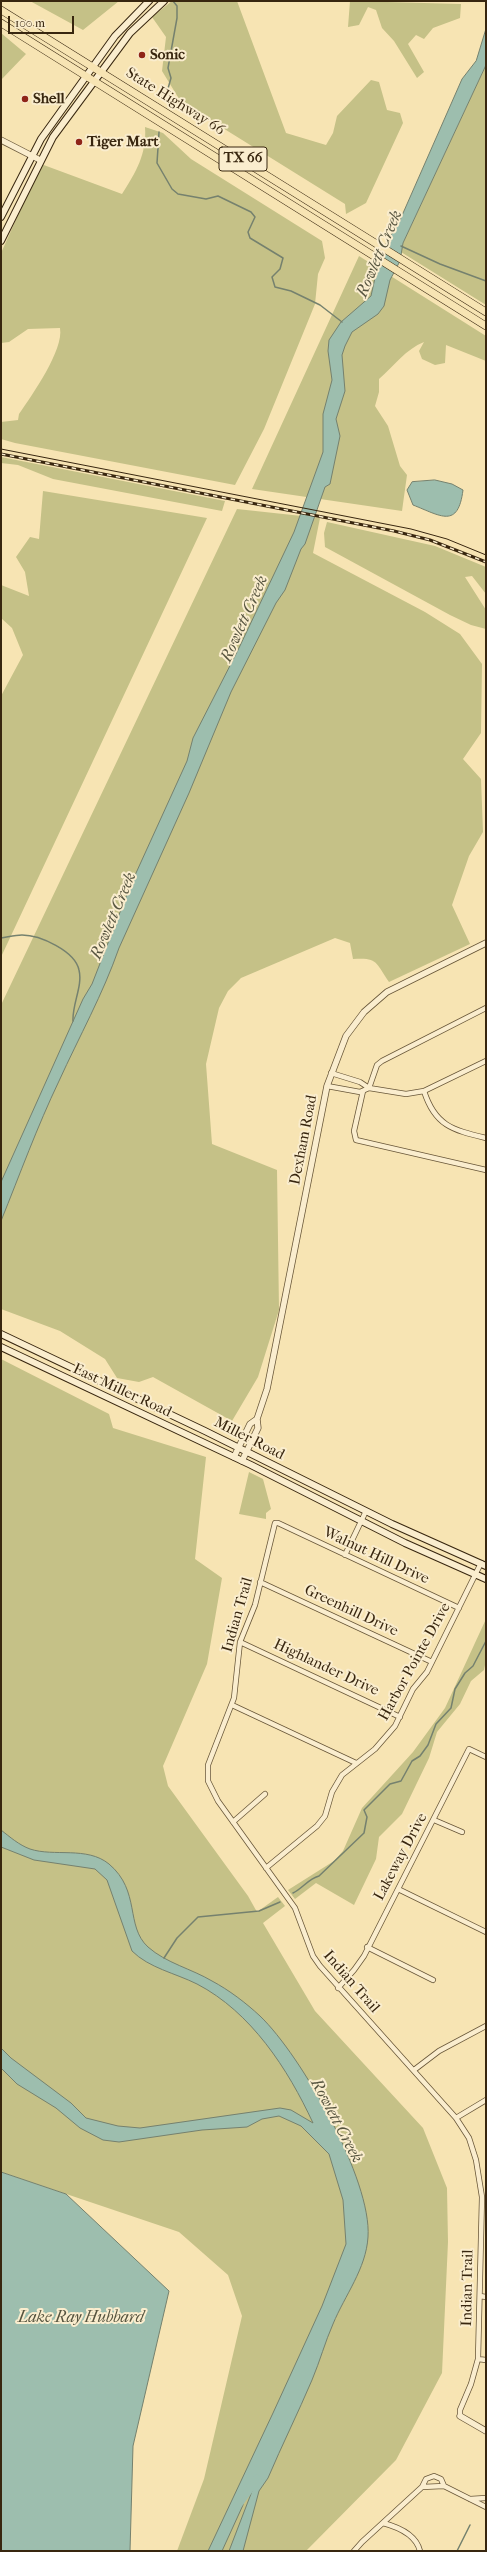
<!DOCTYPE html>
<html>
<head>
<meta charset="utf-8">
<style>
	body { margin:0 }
	#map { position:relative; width:487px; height:2552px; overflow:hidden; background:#f7e4b3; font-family:"IM FELL French Canon",serif }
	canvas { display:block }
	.frame { position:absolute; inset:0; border:2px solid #38260f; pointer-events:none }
	.scale { position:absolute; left:8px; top:16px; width:66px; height:18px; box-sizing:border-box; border:2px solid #38260f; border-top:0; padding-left:5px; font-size:12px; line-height:14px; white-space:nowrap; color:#38260f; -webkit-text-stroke:3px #faedce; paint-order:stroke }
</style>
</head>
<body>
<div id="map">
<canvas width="487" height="2552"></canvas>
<div class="frame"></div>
<div class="scale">100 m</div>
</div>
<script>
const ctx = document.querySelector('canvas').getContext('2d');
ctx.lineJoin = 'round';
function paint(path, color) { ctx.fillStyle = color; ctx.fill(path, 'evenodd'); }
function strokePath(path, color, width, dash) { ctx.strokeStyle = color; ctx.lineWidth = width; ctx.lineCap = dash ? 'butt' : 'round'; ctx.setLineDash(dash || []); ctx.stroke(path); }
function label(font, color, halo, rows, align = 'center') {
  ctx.font = font + ' "IM FELL French Canon",serif'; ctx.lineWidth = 4; ctx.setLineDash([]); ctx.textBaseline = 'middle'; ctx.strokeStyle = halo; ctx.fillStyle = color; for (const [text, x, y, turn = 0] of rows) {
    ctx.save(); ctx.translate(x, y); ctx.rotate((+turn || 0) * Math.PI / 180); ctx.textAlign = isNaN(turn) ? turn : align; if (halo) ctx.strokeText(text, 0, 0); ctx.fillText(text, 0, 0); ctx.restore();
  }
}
paint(new Path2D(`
	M 30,1 L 119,1 L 83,30 Z
	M 172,1 L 237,1 L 286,133 L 326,145 L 333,133 L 337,116 L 371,80 L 379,82 L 387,110 L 400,113 L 403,123 L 366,203 L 346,214 L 345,204 L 181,102 L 162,71 L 166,37 L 152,17 Z
	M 350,1 L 461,4 L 460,18 L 433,28 L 424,39 L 416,35 L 408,44 L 424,72 L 417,78 L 394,41 L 382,28 L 376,10 L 368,7 L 359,25 L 348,27 Z
	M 1,33 L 26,54 L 1,80 Z
	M 486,65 L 486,305 L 401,252 L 403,243 Z
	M 145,127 L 163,133 L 191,159 L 322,241 L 325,258 L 318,274 L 315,304 L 264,429 L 235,485 L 15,443 L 1,439 L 1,422 L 18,420 L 19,414 C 32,395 64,350 60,328 L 28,329 L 9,342 L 1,343 L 1,253 L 41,164 L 122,194 C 136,172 147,154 145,127 Z
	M 359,256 L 486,336 L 486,361 L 446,345 L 445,363 L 435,365 L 422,359 L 419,351 L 424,342 C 406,349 394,366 379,379 L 379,392 L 375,406 L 388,426 L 400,466 L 407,475 L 402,511 L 252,489 Z
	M 1,457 L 225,501 L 222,511 L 53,479 L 18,465 L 1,463 Z
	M 43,491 L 207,518 L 1,957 L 1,696 L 23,655 L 12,628 L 1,618 L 1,585 L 29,596 L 25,572 L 16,557 L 30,537 L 39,539 Z
	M 237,509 L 320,518 L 313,553 L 425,612 L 460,634 L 482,664 L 481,733 L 463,759 L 481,779 L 483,832 L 469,856 L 452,905 L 470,944 L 389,982 C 376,963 378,957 353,959 L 350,943 L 335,938 L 241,978 L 228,991 L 219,1008 L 206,1064 L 212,1144 L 277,1170 L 279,1310 L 258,1377 L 232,1421 L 153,1377 L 139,1382 L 117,1378 L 105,1359 L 60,1331 L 1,1309 L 1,1005 Z
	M 327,522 L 435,546 L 486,567 L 486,594 L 472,576 L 465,577 L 486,610 L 486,629 L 471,625 L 450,615 L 325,547 L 324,533 Z
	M 1,1359 L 109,1414 L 113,1428 L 206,1457 L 195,1559 L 222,1578 L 207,1664 L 163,1766 L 168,1786 L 248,1896 L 257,1912 L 278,1897 L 285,1906 L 263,1923 L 315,2011 L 423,2128 L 447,2188 L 448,2242 L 442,2373 L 396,2460 L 306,2551 L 177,2551 L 204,2479 L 242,2316 L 228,2275 L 179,2232 L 1,2172 Z
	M 249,1472 L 263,1479 L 271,1509 L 266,1513 L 266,1519 L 239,1514 Z
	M 486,1619 L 486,1660 L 484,1670 L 471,1681 L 460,1704 L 437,1732 L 429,1758 L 402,1814 L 379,1837 L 376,1859 L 354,1905 L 316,1883 L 295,1899 L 288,1890 L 334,1861 L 343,1851 L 362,1808 L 413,1752 L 445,1708 Z`), '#c5c187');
const water = new Path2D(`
	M 486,29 L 486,65 L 403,243 L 400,261 L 390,280 L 384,306 L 378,314 L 352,332 L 345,346 L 342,355 L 345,391 L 336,419 L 340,436 L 330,484 L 325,487 L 305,544 L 301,549 L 285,590 L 276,603 L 231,692 L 189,793 L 119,948 C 103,994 79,1037 59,1081 C 37,1127 20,1174 1,1221 L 1,1182 L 83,999 L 92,984 L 131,884 L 187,761 L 193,738 L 238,650 L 294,532 L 323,452 L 323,414 L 332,380 L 328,351 L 329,340 L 341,322 L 371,296 L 375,278 L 376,261 L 400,220 L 462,79 L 476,61 Z
	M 435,480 L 452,484 L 463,490 C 458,529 441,516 413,505 L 407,490 L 412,482 Z
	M 1,1830 C 10,1837 19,1845 30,1849 C 54,1857 87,1846 109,1864 C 141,1891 125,1926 148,1947 C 166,1963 192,1969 212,1981 C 229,1990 246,2003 260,2016 C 301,2055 372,2180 368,2237 C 366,2269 345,2295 333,2324 C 325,2342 320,2361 312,2380 C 298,2413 282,2445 268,2478 L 259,2491 L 243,2551 L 229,2551 L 254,2486 L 243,2493 L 243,2505 L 222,2551 L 208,2551 L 273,2413 L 322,2306 L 346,2244 L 343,2200 L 329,2154 L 301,2126 L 279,2116 L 262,2119 L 247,2127 L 202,2130 L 119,2142 L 103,2140 L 80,2128 L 56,2108 L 17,2084 L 1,2068 L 1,2048 L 11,2058 L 71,2103 L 86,2118 L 118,2126 L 140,2128 L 280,2108 L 291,2110 L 313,2123 C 288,2069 251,2012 197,1984 C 175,1973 149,1968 132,1951 L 107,1880 L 95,1869 L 34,1860 L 1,1847 Z
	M 1,2172 L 66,2194 L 169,2291 L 133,2446 L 130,2551 L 1,2551 Z`);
paint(water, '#9dbeae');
strokePath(water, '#75816e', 1);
strokePath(new Path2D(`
	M 165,99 L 171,78 L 168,68 L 177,18 L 177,6 L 173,1
	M 159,132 L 157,163 L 172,189 L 178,194 L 206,199 L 218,196 L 251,212 L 255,217 L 248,232 L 250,238 L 283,258 L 280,269 L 272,277 L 275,287 L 291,291 L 320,305 L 342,322
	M 401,246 L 440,264 L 486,281
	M 1,938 C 8,937 15,935 22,935 C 40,935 75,951 79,970 C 83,986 72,1004 73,1021
	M 293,1893 C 303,1888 308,1879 319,1876 L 364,1833 L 367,1817 L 364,1810 L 390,1784 L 401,1781 L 412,1761 L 420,1756 L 428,1745 L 436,1724 L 451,1708 L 455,1689 L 465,1673 L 473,1666 L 486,1641
	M 164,1958 L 177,1938 L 198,1917 L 259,1911 L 280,1902
	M 457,2551 L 470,2525`), '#75816e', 1.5);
strokePath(new Path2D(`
	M 237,2506 L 257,2479`), '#9dbeae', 8);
const minor = new Path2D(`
	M 331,1073 L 360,1082 L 369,1088 L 406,1094 L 424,1091 L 486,1061
	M 327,1086 L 360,1092 L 369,1088
	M 369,1088 L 377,1065 L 382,1061 L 486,1008
	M 363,1091 L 354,1131 L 356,1140 L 486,1170
	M 424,1091 C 435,1126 453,1130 486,1138
	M 345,1555 L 366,1511
	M 260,1582 L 432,1662
	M 459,1608 L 278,1523 L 275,1523 L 255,1605 L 240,1642 L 234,1698 L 208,1765 L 208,1781 L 218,1801 L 295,1908 L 313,1956 L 320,1966 L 456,2118 L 469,2138 L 476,2160 L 482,2197 L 478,2359 L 471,2384 L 460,2410 L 460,2416
	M 240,1642 L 400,1717
	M 232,1705 L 356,1763
	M 434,1820 L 462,1832
	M 233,1822 L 265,1794
	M 266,1868 L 317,1826 L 325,1816 L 332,1792 L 342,1775 L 375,1749 L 395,1726 L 413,1689 L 427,1672 L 481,1563
	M 398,1889 L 486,1932
	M 367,1947 L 433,1980
	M 338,1988 L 354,1970 L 364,1956 L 469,1749 L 486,1757
	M 414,2070 L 439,2051 L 486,2026
	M 456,2118 L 486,2100
	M 480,2296 L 486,2297
	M 478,2359 L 486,2360
	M 422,2487 L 426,2479 L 434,2476 L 441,2479 L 444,2486
	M 470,2499 L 486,2498
	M 383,2523 C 398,2527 416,2534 420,2551
	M 354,2551 L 362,2542 L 422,2487 L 444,2486 L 486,2507`);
const tertiary = new Path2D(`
	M 1,140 L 40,160
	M 234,1457 L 250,1424 L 257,1419
	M 242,1461 L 258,1428 L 257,1419 L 267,1389 L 327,1086 L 346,1036 L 364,1012 L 387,992 L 486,943
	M 460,2416 L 486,2431`);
const secondary = new Path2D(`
	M 1,217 L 41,139 L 115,36 L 149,1
	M 1,241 L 53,137 L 130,33 L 164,1
	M 1,1334 L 205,1431 L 392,1524 L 486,1566
	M 1,1347 L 251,1465 L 405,1543 L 486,1579`);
const primary = new Path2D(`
	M 1,10 L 486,312
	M 1,23 L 486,326`);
strokePath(minor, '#685638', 6);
strokePath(tertiary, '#685638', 7);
strokePath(secondary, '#38260f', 8);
strokePath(primary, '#38260f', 8);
strokePath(minor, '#faedce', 4.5);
strokePath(tertiary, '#faedce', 5.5);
strokePath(secondary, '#faedce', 6);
strokePath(primary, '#f7e4b3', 7);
strokePath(new Path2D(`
	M 1,449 L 411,529 L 447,539 L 486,555`), '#38260f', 1);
const rail = new Path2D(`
	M 1,454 L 394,531 L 430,540 L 486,562`);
strokePath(rail, '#38260f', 3);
strokePath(rail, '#faedce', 1.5, [4.5]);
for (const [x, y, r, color] of [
	[142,55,4,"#8f2418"],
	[25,99,4,"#8f2418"],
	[79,142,4,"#8f2418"]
]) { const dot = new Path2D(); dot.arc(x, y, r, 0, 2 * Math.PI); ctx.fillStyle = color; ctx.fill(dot); strokePath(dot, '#faedce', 1.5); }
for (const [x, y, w] of [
	[243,159,48]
]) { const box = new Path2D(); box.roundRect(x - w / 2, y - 12, w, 24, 3); ctx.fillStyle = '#faedce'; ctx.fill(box); strokePath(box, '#38260f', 1); }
label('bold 14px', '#38260f', null, [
	["TX 66",243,159]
]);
label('bold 15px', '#38260f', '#faedce', [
	["Sonic",150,55],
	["Shell",33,99],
	["Tiger Mart",87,142]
], 'left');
label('15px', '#38260f', '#faedce', [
	["State Highway 66",175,102,32],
	["Dexham Road",304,1140,-79],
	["East Miller Road",122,1391,25],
	["Miller Road",249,1439,27],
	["Walnut Hill Drive",376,1556,25],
	["Greenhill Drive",351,1611,25],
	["Indian Trail",238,1615,-74],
	["Harbor Pointe Drive",415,1662,-61],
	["Highlander Drive",326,1668,25],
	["Lakeway Drive",401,1857,-62],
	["Indian Trail",351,1982,49],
	["Indian Trail",468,2288,-89]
]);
label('italic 16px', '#56543f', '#faedce', [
	["Rowlett Creek",380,254,-67],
	["Rowlett Creek",245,619,-66],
	["Rowlett Creek",114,916,-67],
	["Rowlett Creek",336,2121,62],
	["Lake Ray Hubbard",81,2318]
]);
</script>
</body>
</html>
